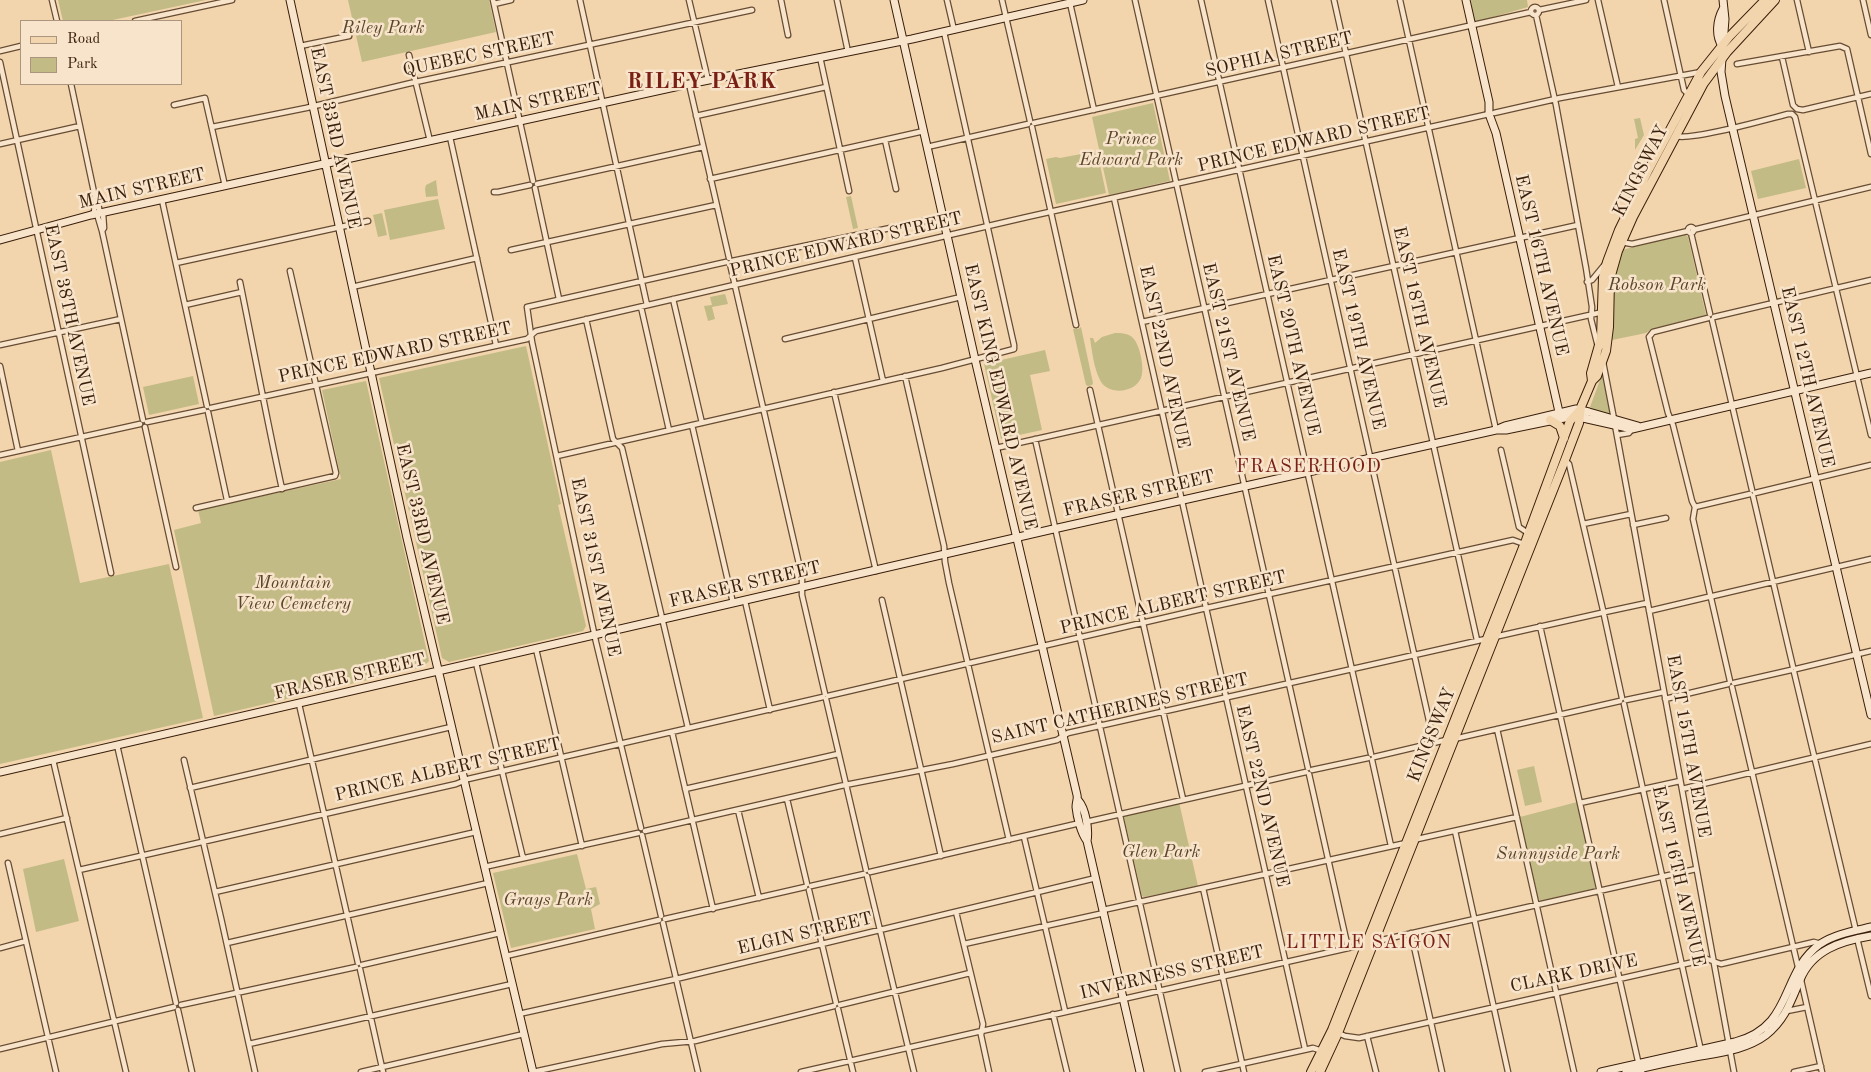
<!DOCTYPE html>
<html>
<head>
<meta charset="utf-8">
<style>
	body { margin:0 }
	#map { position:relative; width:1871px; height:1072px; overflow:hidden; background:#f2d5ad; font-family:"Old Standard TT",serif }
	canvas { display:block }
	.legend { position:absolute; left:20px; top:20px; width:162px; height:65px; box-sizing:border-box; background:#f7e4ca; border:1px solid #ab957e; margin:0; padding:6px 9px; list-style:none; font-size:15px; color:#391e0b }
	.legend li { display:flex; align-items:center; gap:10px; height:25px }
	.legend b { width:25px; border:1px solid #ab957e }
</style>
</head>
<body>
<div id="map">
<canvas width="1871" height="1072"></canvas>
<ul class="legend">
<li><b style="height:6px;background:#f2d5ad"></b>Road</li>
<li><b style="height:14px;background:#c2bb85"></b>Park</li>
</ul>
</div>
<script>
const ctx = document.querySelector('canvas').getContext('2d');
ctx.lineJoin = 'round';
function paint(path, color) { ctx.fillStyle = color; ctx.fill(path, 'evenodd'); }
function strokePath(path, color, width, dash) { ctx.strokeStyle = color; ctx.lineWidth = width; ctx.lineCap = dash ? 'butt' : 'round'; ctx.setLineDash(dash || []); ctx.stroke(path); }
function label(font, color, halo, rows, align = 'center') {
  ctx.font = font + ' "Old Standard TT",serif'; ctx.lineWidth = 5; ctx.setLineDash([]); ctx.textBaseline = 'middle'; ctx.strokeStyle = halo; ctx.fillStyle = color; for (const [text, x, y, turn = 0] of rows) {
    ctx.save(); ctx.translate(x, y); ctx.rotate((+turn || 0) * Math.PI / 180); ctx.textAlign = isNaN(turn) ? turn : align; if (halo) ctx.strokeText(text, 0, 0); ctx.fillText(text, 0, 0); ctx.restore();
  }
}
paint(new Path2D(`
	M 58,0 L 206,0 L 108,21 L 63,21 Z
	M 348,0 L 489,0 L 496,32 L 362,62 Z
	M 1471,0 L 1527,0 L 1528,7 L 1476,22 L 1472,16 Z
	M 1153,103 L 1170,181 L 1109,195 L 1092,117 Z
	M 1640,118 L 1644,135 L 1635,150 L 1635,139 L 1638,138 L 1634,119 Z
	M 1097,151 L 1106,193 L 1056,204 L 1046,159 L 1056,157 L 1060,158 Z
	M 1799,159 L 1806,188 L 1758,199 L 1751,171 Z
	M 436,180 L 438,196 L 426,197 L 425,189 L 426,185 Z
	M 851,196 L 858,228 L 853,229 L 846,197 Z
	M 438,199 L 445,229 L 390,240 L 384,210 Z
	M 382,213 L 387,235 L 378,237 L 373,215 Z
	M 1685,234 L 1688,237 L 1706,315 L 1652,329 L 1646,333 L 1612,340 L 1614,283 L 1622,250 Z
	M 725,294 L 728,304 L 712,307 L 715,319 L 708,321 L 704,306 L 712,305 L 710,297 Z
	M 1081,327 L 1093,383 L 1092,385 L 1088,386 L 1086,385 L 1073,329 L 1078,329 Z
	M 1115,333 C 1121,333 1128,333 1133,338 C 1140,345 1145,369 1141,378 C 1134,394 1107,395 1100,380 C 1094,368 1092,352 1090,338 L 1093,338 L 1095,343 L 1102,337 Z
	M 526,346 L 561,504 L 558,505 L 586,626 L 583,631 L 449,662 L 442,658 L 379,378 Z
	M 1045,350 L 1050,371 L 1030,375 L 1042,430 L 1001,439 L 984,364 Z
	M 1603,372 L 1610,412 L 1608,414 L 1592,409 L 1590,407 Z
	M 193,376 L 199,404 L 149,415 L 143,387 Z
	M 366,381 L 429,661 L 423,667 L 214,716 L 174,530 L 201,523 L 198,510 L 341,479 L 322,390 Z
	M 51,450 L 80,583 L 169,564 L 203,718 L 0,764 L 0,462 Z
	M 1534,766 L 1542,802 L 1525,806 L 1517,770 Z
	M 1179,802 L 1198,886 L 1144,897 L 1142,896 L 1124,817 L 1126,814 Z
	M 1577,802 L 1596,887 L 1594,889 L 1540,901 L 1538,898 L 1520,817 Z
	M 577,854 L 586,889 L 596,887 L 600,904 L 591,909 L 595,929 L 511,948 L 493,873 Z
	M 64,859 L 79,921 L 36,932 L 23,869 Z`), '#c2bb85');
const street = new Path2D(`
	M 52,0 L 57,21
	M 493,0 L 533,181
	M 580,0 L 647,305
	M 689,0 L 708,80
	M 781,0 L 788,35
	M 837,0 L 848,52
	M 947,0 L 954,30
	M 1002,0 L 1030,121
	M 1135,0 L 1308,768
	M 1201,0 L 1371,754
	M 1268,0 L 1434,743
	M 1334,0 L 1477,640
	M 1400,0 L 1496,430
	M 1598,0 L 1618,87
	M 1664,0 L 1684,90 L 1688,94
	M 1797,0 L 1809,52
	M 1863,0 L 1871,35
	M 1070,3 L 1094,110
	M 494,4 L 511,0
	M1531 11a4 4 0 1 1 8 0a4 4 0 1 1-8 0Z
	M 1539,10 L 1586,0
	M 1536,15 L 1556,105 L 1586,268 L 1592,307 L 1591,319 L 1598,347
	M 135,21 L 232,0
	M 300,46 L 349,36
	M 0,51 L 21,46
	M 409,55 L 430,141
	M 820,57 L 849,191
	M 1782,57 L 1793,105 L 1797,109 L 1803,110 L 1871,94
	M 0,62 L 111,573
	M 1737,64 L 1840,46 L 1847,49 L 1871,154
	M 71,84 L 95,197 L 94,215
	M 689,84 L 729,258
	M 174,105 L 205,98 L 225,186
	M 1494,113 L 1560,98 L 1701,72
	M 696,116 L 826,87
	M 1034,123 L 1531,12
	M 212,127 L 306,108 L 411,83 L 752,10
	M 1032,127 L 1076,325
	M 1676,136 C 1691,141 1768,119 1788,114 L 1792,114 L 1795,117 L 1871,435
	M 450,137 L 496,345
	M 885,140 L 896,189
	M 0,144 L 80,126
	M 927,147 L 1028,124
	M 710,179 L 924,131
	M 537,184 L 703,147
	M 535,188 L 559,299
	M 494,192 L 498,192 L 530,185
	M 95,197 L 97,199 L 100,213
	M 1114,198 L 1305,1049
	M 162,200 L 207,406
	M 103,213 L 104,228 L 102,231 L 104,240 L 143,420
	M 97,214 L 102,231
	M1688 230a3 3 0 1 1 6 0a3 3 0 1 1-6 0Z
	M 1693,230 L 1871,187
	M 1691,233 L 1710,314
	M 1621,242 L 1632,244 L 1688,231
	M 511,250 L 716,205
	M 855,258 L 883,381
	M 732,261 L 943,217
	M 176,263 L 368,221
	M 730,264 L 802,577 L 802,595 L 825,694
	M 240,282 C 254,351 267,420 282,489
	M 1587,282 L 1592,280 L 1606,263
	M 352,287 L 477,258
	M 673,299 L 702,423
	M 185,305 L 242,292
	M 641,307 L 669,430
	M 1714,317 L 1871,280
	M 1708,318 L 1653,332 L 1649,337 L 1668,413 L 1673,425 L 1692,501 L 1695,507 L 1693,519 L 1710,594
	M 586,319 L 613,439 L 622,448 L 688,728
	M 1712,320 L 1752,490
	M 1142,322 L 1578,225
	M 785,339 L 961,297
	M 0,345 L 121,319
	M 1603,362 L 1614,419
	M 0,366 L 18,451
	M 905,376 L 944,546 L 945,562 L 949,583 L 1009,840
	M 1090,390 L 1183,799
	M 834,392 L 876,571
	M 211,408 L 527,339 L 536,331 L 1027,217 L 1489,114
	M 208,412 L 227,500
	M 147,422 L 204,410
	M 692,425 L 733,603
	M 1615,425 L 1734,1072
	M 145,427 L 176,567
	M 1617,435 L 1629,433 L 1632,429
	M 1035,439 L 1178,1072
	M 996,448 L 1603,312
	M 1501,450 L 1519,527 L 1528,533
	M 0,455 L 140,424
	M 557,456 L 942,368 L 1014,349 L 1014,345 L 944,32
	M 1565,460 L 1569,464 L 1603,610
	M 1755,493 L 1871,465
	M 1753,496 L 1793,667
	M 1695,507 L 1750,494
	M 196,508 L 335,476 L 336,473 L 290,271
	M 1583,524 L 1631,514
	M 1633,525 L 1666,518
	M 1713,596 L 1871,559
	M 1711,598 L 1730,681
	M 882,600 L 941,856
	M 745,601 L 770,710
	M 1649,611 L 1708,597
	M 1605,612 L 1647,603
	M 1604,615 L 1622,698
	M 1540,626 L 1638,1061 L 1642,1072
	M 536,649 L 582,846
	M 476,663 L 523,858
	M 1796,669 L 1871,651
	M 1794,672 L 1856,931
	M 1734,683 L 1791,670
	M 1732,687 L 1798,967
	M 828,696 L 1202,609 L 1513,540 L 1524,544
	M 826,699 L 866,870
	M 1665,699 L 1728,684
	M 1626,700 L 1664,692
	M 299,704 L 358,963
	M 1624,704 L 1701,1051
	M 1497,729 L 1574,1072
	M 672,732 L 713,909
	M 1454,739 L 1620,701
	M 117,745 L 176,1003
	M 1374,757 L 1446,740
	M 53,760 L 126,1072
	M 184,760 L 221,918 L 255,1072
	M 1372,760 L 1391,846
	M 1312,770 L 1368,758
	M 1309,774 L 1348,948
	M 190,788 L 451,727
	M 685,789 L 838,754
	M 1682,789 L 1871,744
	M 787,799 L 807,884
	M 1580,803 L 1680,781
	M 738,810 L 759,898
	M 1086,822 L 1306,772
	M 641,828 L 596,642 L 532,342 L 527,307 L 726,262
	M 645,831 L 840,786 L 953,764 L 1057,740 L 1068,733 L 1601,613
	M 1455,831 L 1508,1072
	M 0,834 L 67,818
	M 642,835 L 661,916
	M 1024,837 L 1065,1011
	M 1413,840 L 1517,817
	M 8,863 L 56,1072
	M 484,867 L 638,833
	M 79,870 L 456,784 L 468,779 L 823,697
	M 870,872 L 1080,823
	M 867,876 L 914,1072
	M 811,886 L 864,874
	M 1203,888 L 1244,1072
	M 809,890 L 836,1003
	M 215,892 L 476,832
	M 1103,910 L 1406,843
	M 956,912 L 983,1024 L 981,1035 L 989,1072
	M 665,919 L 805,887
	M 663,923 L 698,1072
	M 1411,933 L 1442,1072
	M 1857,938 L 1871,996
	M 1373,942 L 1696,869
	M 227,943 L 488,883
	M 964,944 L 1104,913
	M 0,948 L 26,941
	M 506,956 L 659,920
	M 362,965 L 500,933
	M 360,969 L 383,1072
	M 1801,980 L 1822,1072
	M 181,1005 L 356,967
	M 840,1005 L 970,973
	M 838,1009 L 853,1072
	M 178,1010 L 192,1072
	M 1787,1011 L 1807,1007
	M 519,1014 L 676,979 L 1096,878
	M 1053,1014 L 1067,1072
	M 1336,1032 L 1345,1036 L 1359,1038 L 1707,959 L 1721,964 L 1814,942 L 1821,944
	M 1367,1036 L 1376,1072
	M 249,1044 L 512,984
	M 0,1049 L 174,1007
	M 361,1072 L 524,1034
	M 533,1072 L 662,1044 L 695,1041 L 834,1006
	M 801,1072 L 1366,944
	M 1205,1072 L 1313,1048 L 1322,1051
	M 1794,1072 L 1821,1066`);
const secondary = new Path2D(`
	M 290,0 L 407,538 L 533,1072
	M 894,0 L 974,355 L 1077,795 C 1078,799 1076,802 1076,807 C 1077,817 1081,833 1087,841 L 1140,1072
	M 1466,0 L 1489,102 L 1489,114 L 1496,133 L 1559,412
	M 1723,0 L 1725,19 L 1721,72 L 1725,96 L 1871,715
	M 1722,46 C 1715,35 1717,20 1723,9
	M 0,240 L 91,215 L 684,85 L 912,39 L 1083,0
	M 1498,429 L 1505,426 L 1576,409 L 1589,412 L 1638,426
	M 0,772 L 1049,530 L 1496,430 L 1506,430 L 1574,416 L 1632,429 L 1871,373
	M 1078,800 C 1086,809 1089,830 1087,841
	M 1601,1072 L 1735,1042 C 1795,1026 1779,974 1820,944 C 1835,934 1854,931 1871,927
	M 1626,1072 C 1647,1067 1668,1062 1690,1058 C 1715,1053 1745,1051 1766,1035 C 1785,1020 1791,1001 1800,980 C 1812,950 1841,941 1871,936`);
const primary = new Path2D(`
	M 1592,381 L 1591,373 L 1601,338 L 1603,277 L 1607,262 L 1619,230 L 1649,169 L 1701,72 L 1729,37 L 1765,0
	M 1550,420 L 1560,426 L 1564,438
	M 1311,1072 L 1332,1030 L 1526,540 L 1570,421 L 1580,410
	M 1320,1072 L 1338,1033 L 1565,460 L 1579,423 L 1581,407 L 1592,381 L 1597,376 L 1606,351 L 1609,327 L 1610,279 L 1618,251 L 1633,217 L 1704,83 L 1727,52 L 1775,0`);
strokePath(street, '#674c34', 7);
strokePath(secondary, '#391e0b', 9);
strokePath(primary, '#391e0b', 10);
strokePath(street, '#f7e4ca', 4.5);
strokePath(secondary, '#f7e4ca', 7);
strokePath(primary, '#f2d5ad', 8);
label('italic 18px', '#5b452a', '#f7e4ca', [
	["Riley Park",383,28],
	["Prince",1131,139],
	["Edward Park",1131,160],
	["Robson Park",1657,285],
	["Mountain",293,583],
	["View Cemetery",293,604],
	["Glen Park",1161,852],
	["Sunnyside Park",1558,854],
	["Grays Park",548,900]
]);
label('18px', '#391e0b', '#f7e4ca', [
	["QUEBEC STREET",479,55,-12],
	["SOPHIA STREET",1279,55,-13],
	["MAIN STREET",538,102,-12],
	["EAST 33RD AVENUE",335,138,78],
	["PRINCE EDWARD STREET",1314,140,-13],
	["KINGSWAY",1641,171,-63],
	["MAIN STREET",142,189,-13],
	["PRINCE EDWARD STREET",846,245,-13],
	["EAST 16TH AVENUE",1541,265,77],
	["EAST 38TH AVENUE",69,315,78],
	["EAST 18TH AVENUE",1419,317,77],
	["EAST 19TH AVENUE",1358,339,77],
	["EAST 20TH AVENUE",1293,345,77],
	["EAST 21ST AVENUE",1228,352,77],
	["PRINCE EDWARD STREET",395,353,-12],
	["EAST 22ND AVENUE",1164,357,78],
	["EAST 12TH AVENUE",1807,377,77],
	["EAST KING EDWARD AVENUE",1000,397,77],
	["FRASER STREET",1139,494,-13],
	["EAST 33RD AVENUE",422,534,77],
	["EAST 31ST AVENUE",595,567,78],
	["FRASER STREET",745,585,-13],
	["PRINCE ALBERT STREET",1173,603,-13],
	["FRASER STREET",350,677,-13],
	["SAINT CATHERINES STREET",1120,709,-13],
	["KINGSWAY",1432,735,-68],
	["EAST 15TH AVENUE",1688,746,80],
	["PRINCE ALBERT STREET",448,770,-13],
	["EAST 22ND AVENUE",1262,796,77],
	["EAST 16TH AVENUE",1678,876,77],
	["ELGIN STREET",805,934,-13],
	["INVERNESS STREET",1172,973,-13],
	["CLARK DRIVE",1574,974,-12]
]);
ctx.letterSpacing = '1px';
label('19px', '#7a1f14', '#f7e4ca', [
	["FRASERHOOD",1309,467],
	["LITTLE SAIGON",1369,943]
]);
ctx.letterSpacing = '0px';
ctx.letterSpacing = '1px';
label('bold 22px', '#7a1f14', '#f7e4ca', [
	["RILEY PARK",702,82]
]);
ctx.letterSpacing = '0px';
</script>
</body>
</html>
